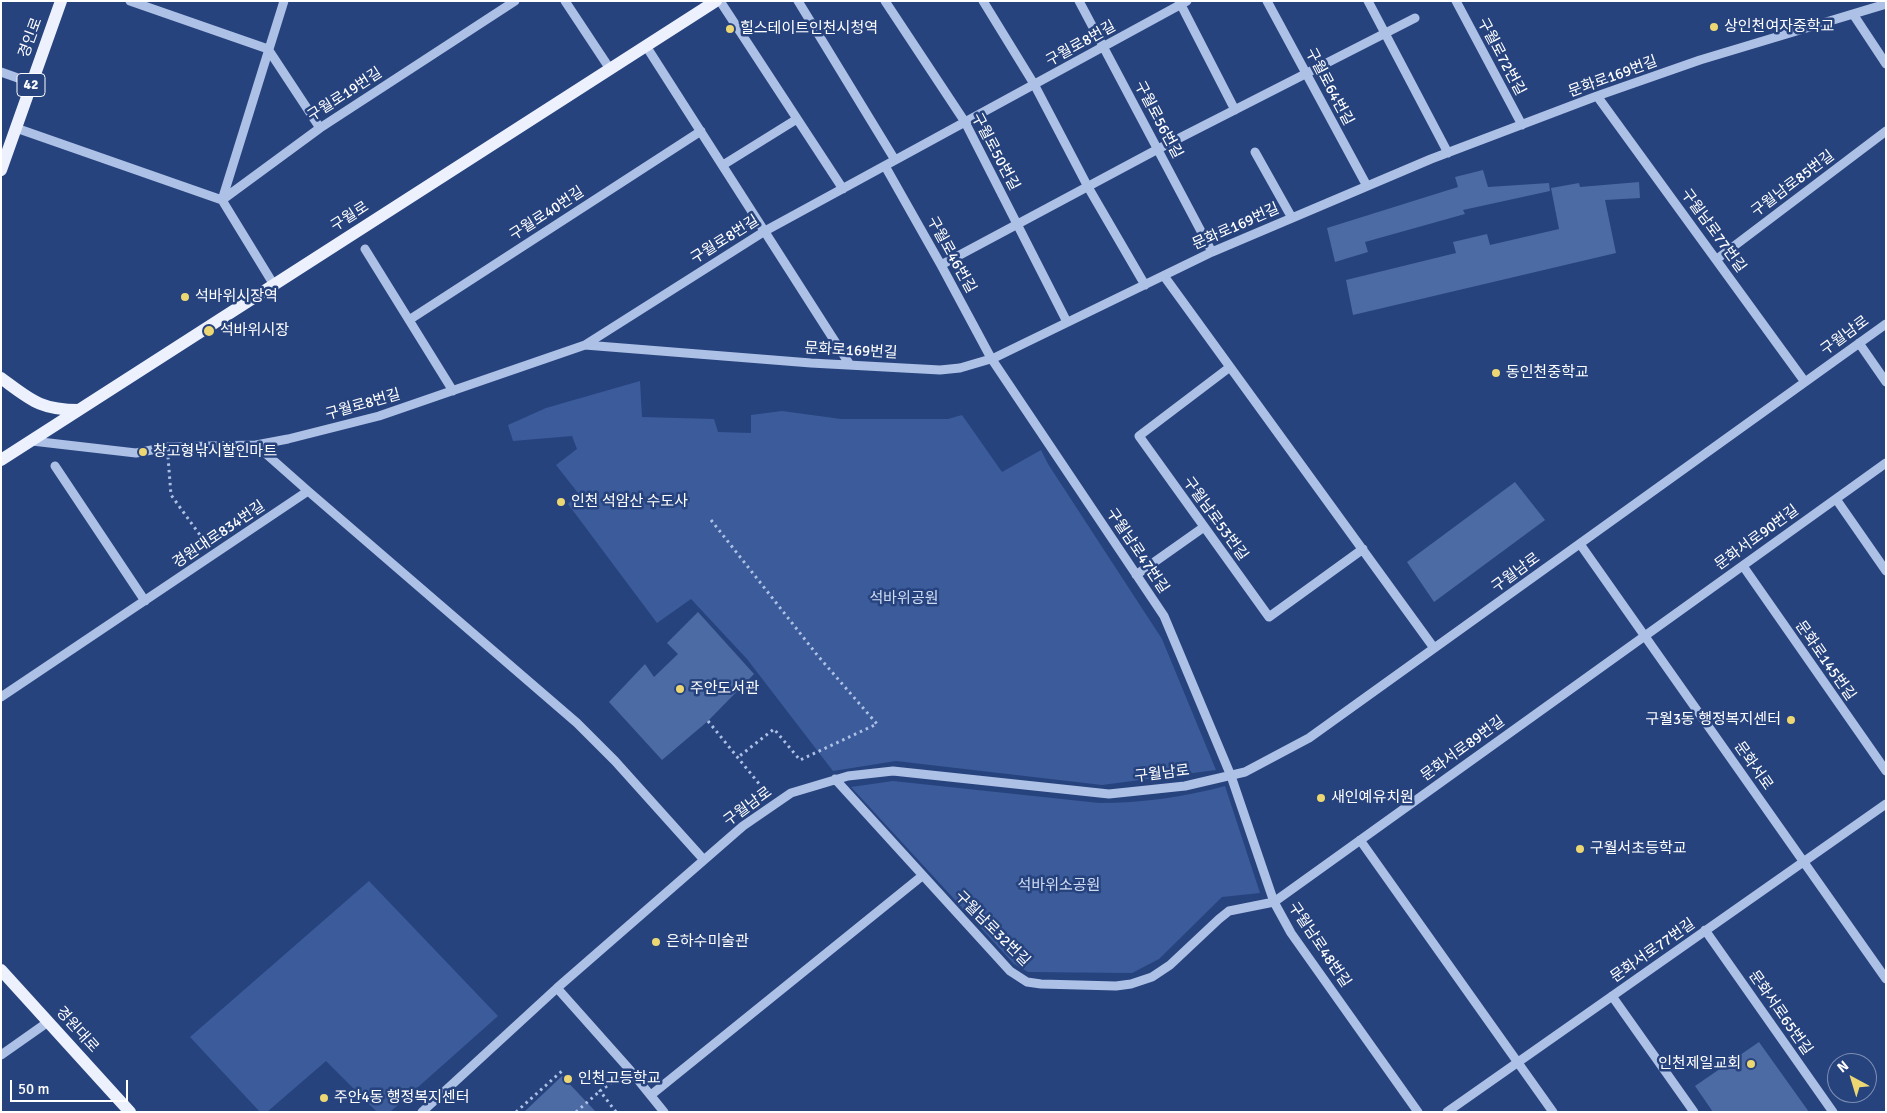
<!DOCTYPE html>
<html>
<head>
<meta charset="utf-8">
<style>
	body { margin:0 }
	#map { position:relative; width:1887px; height:1113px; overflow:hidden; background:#27437e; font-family:Signika,sans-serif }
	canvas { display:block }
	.frame { position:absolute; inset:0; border:2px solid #fff; pointer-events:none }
	.north { position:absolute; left:1827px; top:1053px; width:50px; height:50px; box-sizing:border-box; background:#27437e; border:1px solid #7d8eb2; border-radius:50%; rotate:321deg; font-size:14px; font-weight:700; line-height:20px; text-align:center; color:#fff }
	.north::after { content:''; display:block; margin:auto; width:18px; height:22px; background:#edd773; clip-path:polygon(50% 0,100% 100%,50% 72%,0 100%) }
	.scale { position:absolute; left:10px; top:1080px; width:118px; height:22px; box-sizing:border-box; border:2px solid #fff; border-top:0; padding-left:6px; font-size:15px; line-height:18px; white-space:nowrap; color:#fff; -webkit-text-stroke:4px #27437e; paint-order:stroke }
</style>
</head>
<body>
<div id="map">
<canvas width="1887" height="1113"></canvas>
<div class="frame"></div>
<div class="north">N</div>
<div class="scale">50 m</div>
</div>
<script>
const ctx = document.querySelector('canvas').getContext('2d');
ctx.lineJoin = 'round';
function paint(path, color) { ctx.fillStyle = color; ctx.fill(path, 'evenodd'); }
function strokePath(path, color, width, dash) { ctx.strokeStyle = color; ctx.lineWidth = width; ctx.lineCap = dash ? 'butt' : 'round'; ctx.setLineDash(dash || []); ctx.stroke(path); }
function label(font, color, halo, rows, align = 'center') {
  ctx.font = font + ' Signika,"Noto Sans KR",sans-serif'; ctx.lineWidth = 5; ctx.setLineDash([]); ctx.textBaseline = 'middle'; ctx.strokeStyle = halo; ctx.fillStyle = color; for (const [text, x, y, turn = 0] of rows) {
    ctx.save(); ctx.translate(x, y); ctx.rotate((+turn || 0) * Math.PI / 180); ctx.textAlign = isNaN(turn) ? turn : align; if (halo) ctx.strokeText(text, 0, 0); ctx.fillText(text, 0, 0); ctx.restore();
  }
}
paint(new Path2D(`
	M 640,381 L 642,417 L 714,419 L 718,432 L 751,433 L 751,415 L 782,411 L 841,419 L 948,419 L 962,415 L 1002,472 L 1041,450 L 1048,464 L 1162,639 L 1216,770 L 1102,785 L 896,761 L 833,771 L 747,659 L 691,599 L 657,623 L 568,504 L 578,493 L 556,465 L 577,449 L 572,436 L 513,441 L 508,425 L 546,408 Z
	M 893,781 L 1099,803 C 1142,803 1184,797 1225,786 L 1260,893 L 1222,897 L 1159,959 L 1132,973 L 1028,972 L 1014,964 L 851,787 Z
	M 369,881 L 498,1016 L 390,1112 L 377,1112 L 326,1061 L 267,1112 L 260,1112 L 190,1037 Z`), '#3b5b9b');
paint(new Path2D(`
	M 1483,170 L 1488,187 L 1549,183 L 1550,191 L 1463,210 L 1465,214 L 1365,242 L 1368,252 L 1335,262 L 1327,228 L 1458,187 L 1455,177 Z
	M 1639,182 L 1640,198 L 1605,200 L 1616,253 L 1353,315 L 1346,280 L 1456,253 L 1453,242 L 1487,234 L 1490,245 L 1559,229 L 1551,188 L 1579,183 L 1580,187 Z
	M 1515,482 L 1545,520 L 1434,602 L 1407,562 Z
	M 698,612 L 754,674 L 708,721 L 662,760 L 609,702 L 645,664 L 654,677 L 678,654 L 667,643 Z
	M 1759,1042 L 1809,1112 L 1713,1112 L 1695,1086 Z
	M 562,1076 L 596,1112 L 524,1112 Z`), '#4c6aa4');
strokePath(new Path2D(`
	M 168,457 L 171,495 L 208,546
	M 711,520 L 818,656 L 877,724 L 800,760 L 774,729 L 737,758
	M 708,721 L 769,796
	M 516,1112 L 563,1070
	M 576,1112 L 600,1091
	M 616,1112 L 600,1091 L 621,1076`), '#adc0e5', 3, [2.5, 4]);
strokePath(new Path2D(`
	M 130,1 L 268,49 L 320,128
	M 565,1 L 610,69
	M 720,1 L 843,189
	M 798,1 L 895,160
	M 885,1 L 965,122 L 1067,322
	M 983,1 L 1034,84 L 1088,187 L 1145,285
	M 1079,1 L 1212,252
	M 1179,1 L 1235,110
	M 1267,1 L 1367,186
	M 1368,1 L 1448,153
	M 1456,1 L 1522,125
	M 1853,14 L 1886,64
	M 646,46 L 850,365
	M 1,72 L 32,83
	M 1597,96 L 1805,382
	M 16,128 L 222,200 L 274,285
	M 1255,152 L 1292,218
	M 723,165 L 797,119
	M 885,166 L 941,265 L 991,358 L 1164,616 L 1231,776 L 1274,902 L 1291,933 L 1418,1112
	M 222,200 L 320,128 L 515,1
	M 222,200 L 284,1
	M 365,249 L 453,391
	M 1717,259 L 1886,131
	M 941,265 L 1158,149 L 1415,18
	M 1164,276 L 1434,648
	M 409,320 L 701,131
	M 1859,343 L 1886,382
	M 585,345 L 811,363 L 940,370 L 960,368 L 994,358 L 1212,252 L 1431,159 L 1597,96 L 1700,60 L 1886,4
	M 1230,367 L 1139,436 L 1269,617 L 1363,549
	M 32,441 L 136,453 L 167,447 L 256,445 L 288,439 L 379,416 L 585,345 L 765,231 L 1187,1
	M 256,445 L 308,491 L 577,723 L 615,761 L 704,860
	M 55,466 L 145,601
	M 1836,499 L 1886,571
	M 1580,544 L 1886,979
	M 1743,566 L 1886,771
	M 1136,575 L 1204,527
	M 1,697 L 308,491
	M 835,779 L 1010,971 L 1027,982 L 1041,984 L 1116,986 L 1131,984 L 1152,977 L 1170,965 L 1219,919 L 1229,911 L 1274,902 L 1886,463
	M 1360,840 L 1553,1112
	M 1705,930 L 1833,1112
	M 557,988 L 630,1070 L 664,1112
	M 1612,996 L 1694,1112
	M 1,1055 L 48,1022
	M 651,1095 L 922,876
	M 422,1112 L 557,988 L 743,826 L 791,793 L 848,776 L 893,771 L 1109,794 L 1185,786 L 1245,772 L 1309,738 L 1886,324
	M 1447,1112 L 1886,804`), '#adc0e5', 9);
strokePath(new Path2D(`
	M 1,170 L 61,1
	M 1,378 C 31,400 40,410 79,410
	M 1,460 L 716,1
	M 1,970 L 130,1112`), '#edf1fd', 12);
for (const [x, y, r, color] of [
	[1714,27,5,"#edd773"],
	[730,29,5,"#edd773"],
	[185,297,5,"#edd773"],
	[209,331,6,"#edd773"],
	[1496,373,5,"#edd773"],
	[143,452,5,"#edd773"],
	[561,502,5,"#edd773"],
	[680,689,5,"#edd773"],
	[1791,720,5,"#edd773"],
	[1321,798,5,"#edd773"],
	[1580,849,5,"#edd773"],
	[656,942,5,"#edd773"],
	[1751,1064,5,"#edd773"],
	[568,1079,5,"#edd773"],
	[324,1098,5,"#edd773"]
]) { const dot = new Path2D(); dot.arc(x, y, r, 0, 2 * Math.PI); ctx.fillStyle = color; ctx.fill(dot); strokePath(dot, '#27437e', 2); }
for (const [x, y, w] of [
	[31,85,28]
]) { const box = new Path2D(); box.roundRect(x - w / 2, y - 11.5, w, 23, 4); ctx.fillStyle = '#27437e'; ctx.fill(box); strokePath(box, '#fff', 1); }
label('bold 14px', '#fff', null, [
	["42",31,85]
]);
label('15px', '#fff', '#27437e', [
	["상인천여자중학교",1724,27],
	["힐스테이트인천시청역",740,29],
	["석바위시장역",195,297],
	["석바위시장",220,331],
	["동인천중학교",1506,373],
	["창고형낚시할인마트",153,452],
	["인천 석암산 수도사",571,502],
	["주안도서관",690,689],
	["구월3동 행정복지센터",1781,720,"right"],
	["새인예유치원",1331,798],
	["구월서초등학교",1590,849],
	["은하수미술관",666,942],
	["인천제일교회",1741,1064,"right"],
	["인천고등학교",578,1079],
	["주안4동 행정복지센터",334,1098]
], 'left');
label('15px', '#fff', '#27437e', [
	["경인로",31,38,-70],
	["구월로8번길",1081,44,-29],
	["구월로72번길",1501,57,62],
	["문화로169번길",1613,77,-20],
	["구월로64번길",1329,87,62],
	["구월로19번길",345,95,-33],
	["구월로56번길",1158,120,62],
	["구월로50번길",995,152,62],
	["구월남로85번길",1793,184,-37],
	["구월로40번길",547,214,-33],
	["구월로",350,217,-33],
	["문화로169번길",1236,227,-24],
	["구월남로77번길",1713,231,54],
	["구월로8번길",725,240,-32],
	["구월로46번길",951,255,61],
	["구월남로",1845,336,-36],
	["문화로169번길",851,351,3],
	["구월로8번길",363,405,-16],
	["구월남로53번길",1215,519,54],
	["경원대로834번길",219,535,-34],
	["문화서로90번길",1757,538,-36],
	["구월남로47번길",1137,551,56],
	["구월남로",1516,573,-36],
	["문화로145번길",1825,661,55],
	["문화서로89번길",1463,749,-36],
	["문화서로",1753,766,55],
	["구월남로",1162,774,-7],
	["구월남로",748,807,-36],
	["구월남로32번길",992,929,45],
	["구월남로48번길",1319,945,56],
	["문화서로77번길",1653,951,-35],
	["문화서로65번길",1780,1013,55],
	["경원대로",77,1030,48]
]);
label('15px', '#d0dcf4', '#27437e', [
	["석바위공원",904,599],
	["석바위소공원",1059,886]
]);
</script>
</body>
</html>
